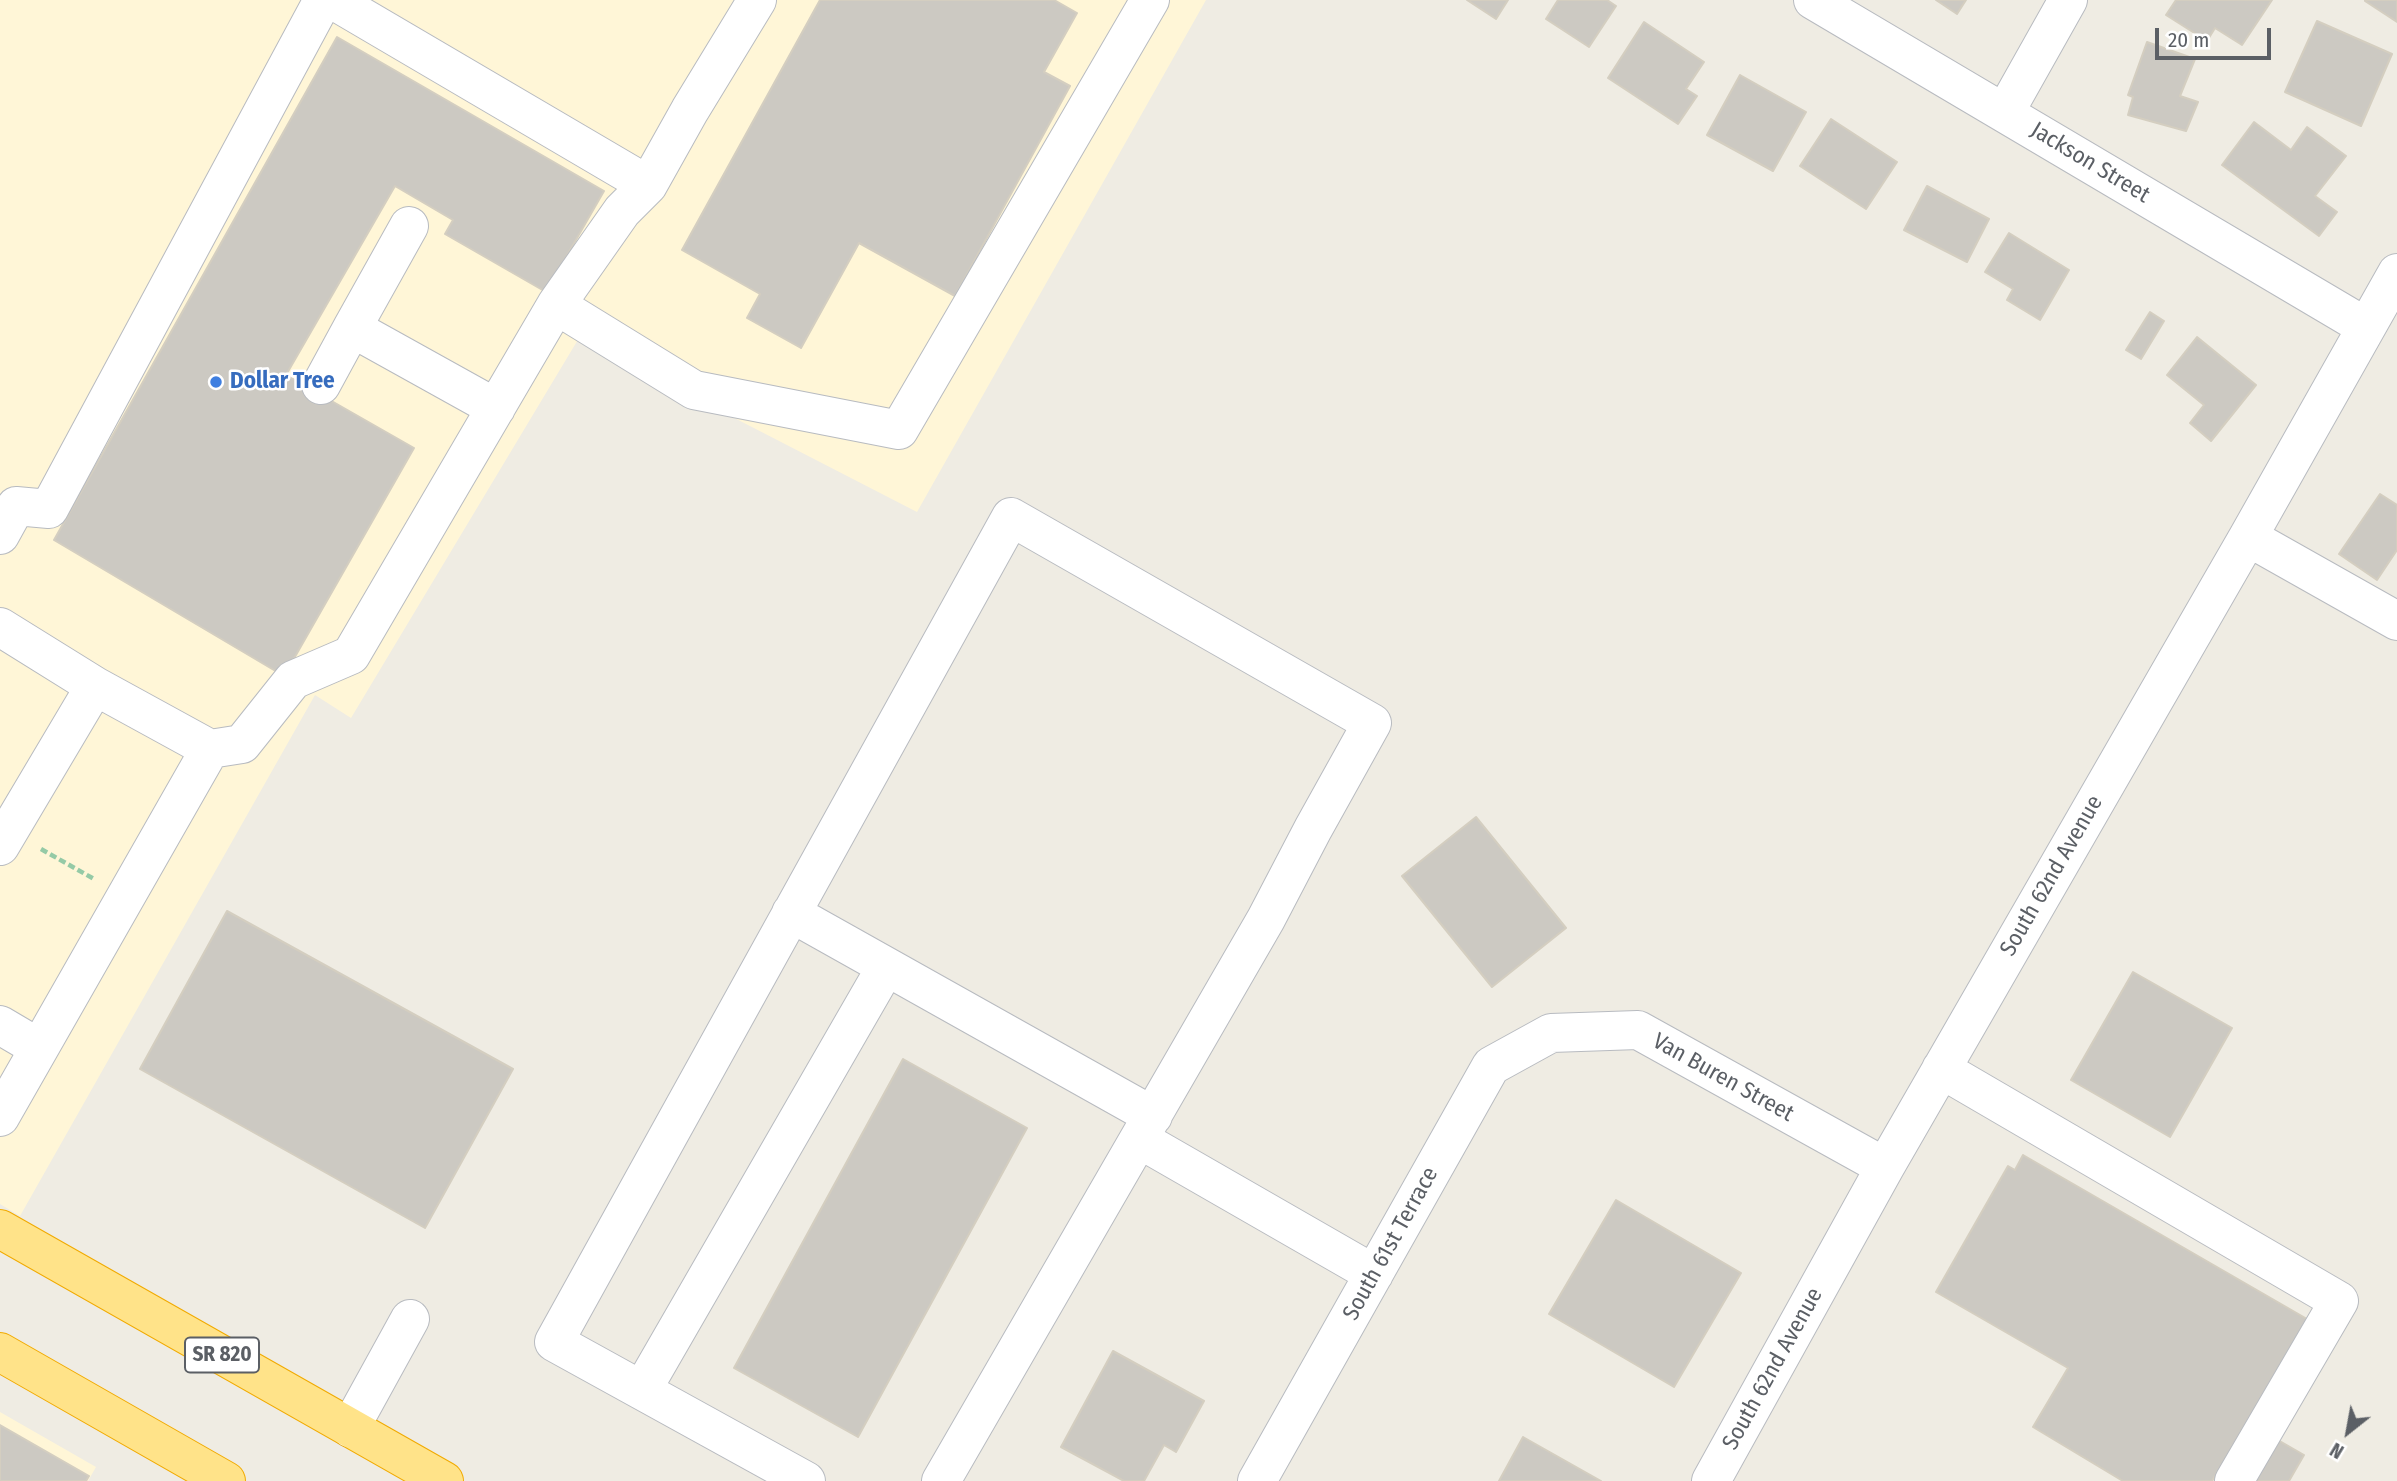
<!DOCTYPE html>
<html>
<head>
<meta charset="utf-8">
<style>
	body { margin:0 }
	#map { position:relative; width:2397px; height:1481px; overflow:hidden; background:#efece3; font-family:"Fira Sans Condensed",sans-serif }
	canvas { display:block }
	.north { position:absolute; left:2313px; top:1397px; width:70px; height:70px; -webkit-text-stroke:5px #fff; paint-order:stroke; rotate:211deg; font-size:19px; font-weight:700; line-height:28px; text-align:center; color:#5b5f65 }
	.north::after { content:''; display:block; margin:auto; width:24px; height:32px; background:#5b5f65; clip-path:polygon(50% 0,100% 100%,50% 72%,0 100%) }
	.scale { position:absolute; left:2155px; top:28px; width:116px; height:32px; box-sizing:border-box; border:4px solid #5b5f65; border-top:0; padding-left:9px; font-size:21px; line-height:24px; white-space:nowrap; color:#5b5f65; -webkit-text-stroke:5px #fff; paint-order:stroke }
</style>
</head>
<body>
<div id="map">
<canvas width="2397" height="1481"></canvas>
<div class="north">N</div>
<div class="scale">20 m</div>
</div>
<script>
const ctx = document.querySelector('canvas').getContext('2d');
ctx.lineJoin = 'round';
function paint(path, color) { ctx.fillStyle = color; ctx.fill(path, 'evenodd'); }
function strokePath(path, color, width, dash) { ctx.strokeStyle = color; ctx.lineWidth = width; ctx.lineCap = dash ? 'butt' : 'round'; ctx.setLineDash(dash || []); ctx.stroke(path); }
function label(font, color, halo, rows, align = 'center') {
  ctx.font = font + ' "Fira Sans Condensed",sans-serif'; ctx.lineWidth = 5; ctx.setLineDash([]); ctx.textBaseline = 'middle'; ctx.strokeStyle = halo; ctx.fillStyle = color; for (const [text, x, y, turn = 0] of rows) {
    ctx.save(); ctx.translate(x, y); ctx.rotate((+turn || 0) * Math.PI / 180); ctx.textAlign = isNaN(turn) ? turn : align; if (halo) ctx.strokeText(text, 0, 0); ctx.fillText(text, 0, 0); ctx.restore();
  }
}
paint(new Path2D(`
	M 0,0 L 1206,0 L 917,512 L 579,338 L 351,718 L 315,695 L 20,1216 L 0,1204 Z
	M 0,1412 L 96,1467 L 88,1481 L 0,1481 Z`), '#fff6d7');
const building = new Path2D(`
	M 820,0 L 1054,0 L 1077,13 L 1044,72 L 1070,86 L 955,296 L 859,243 L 801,348 L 747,318 L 760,294 L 682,250 Z
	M 1467,0 L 1508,0 L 1496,19 Z
	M 1558,0 L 1607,0 L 1616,6 L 1589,47 L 1546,19 Z
	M 1936,0 L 1966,0 L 1957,14 Z
	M 2176,0 L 2272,0 L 2242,45 L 2215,28 L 2207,41 L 2166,15 Z
	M 2365,0 L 2397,0 L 2397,22 L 2365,1 Z
	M 2317,21 L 2392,54 L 2361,126 L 2285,92 Z
	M 1644,22 L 1704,62 L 1686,89 L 1697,96 L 1678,124 L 1608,78 Z
	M 337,37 L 604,191 L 546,292 L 445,234 L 453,220 L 395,186 L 286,375 L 414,448 L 284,676 L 54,540 Z
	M 2147,42 L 2195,59 L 2180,96 L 2198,102 L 2186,131 L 2128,115 L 2133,97 L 2128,95 Z
	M 1740,75 L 1806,112 L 1773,171 L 1707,135 Z
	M 1831,119 L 1897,162 L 1866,209 L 1800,166 Z
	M 2254,122 L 2291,150 L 2307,127 L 2346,156 L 2315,196 L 2337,212 L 2319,236 L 2222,165 Z
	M 1927,186 L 1989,219 L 1967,262 L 1904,230 Z
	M 2009,233 L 2069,270 L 2040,320 L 2007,300 L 2013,289 L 1985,272 Z
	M 2150,312 L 2164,321 L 2141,359 L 2126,350 Z
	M 2197,337 L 2256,385 L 2211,441 L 2190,423 L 2204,405 L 2167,375 Z
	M 2380,494 L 2397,505 L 2397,550 L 2377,580 L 2339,554 Z
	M 1476,817 L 1566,928 L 1492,987 L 1402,876 Z
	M 227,911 L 513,1069 L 425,1228 L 140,1069 Z
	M 2133,972 L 2232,1028 L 2170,1137 L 2071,1080 Z
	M 903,1059 L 1027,1128 L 858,1437 L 734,1368 Z
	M 2023,1155 L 2307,1319 L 2212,1481 L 2123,1481 L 2033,1427 L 2068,1368 L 1936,1292 L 2008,1166 L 2015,1170 Z
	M 1616,1200 L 1741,1273 L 1674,1387 L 1549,1314 Z
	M 1113,1351 L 1204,1401 L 1176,1452 L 1164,1445 L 1144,1481 L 1124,1481 L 1061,1447 Z
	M 0,1425 L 89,1476 L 86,1481 L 0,1481 Z
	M 2264,1432 L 2304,1455 L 2289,1481 L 2236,1481 Z
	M 1523,1437 L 1601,1481 L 1499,1481 Z`);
paint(building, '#ccc9c2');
strokePath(building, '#d4cec0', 2);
const minor = new Path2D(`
	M 333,0 L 648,185 L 690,110 L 757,0
	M 1813,0 L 2366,327
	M 2005,112 L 2068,0
	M 409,226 L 352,328 L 496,408
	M 556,305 L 694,390 L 899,430 L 1150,0
	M 321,385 L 352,328
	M 0,535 L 16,506 L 49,509 L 323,0
	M 2248,537 L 2397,621
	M 0,627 L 95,686
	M 0,846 L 95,686 L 210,749 L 242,744 L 293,680 L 351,655 L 556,305 L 622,211 L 648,185
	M 791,913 L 1153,1116
	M 0,1025 L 39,1048
	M 1941,1069 L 2339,1301 L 2234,1481
	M 0,1117 L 210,749
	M 1139,1139 L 1374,1274
	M 642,1390 L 886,967
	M 350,1428 L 410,1319
	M 806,1481 L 554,1342 L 1011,517 L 1372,723 L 1313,829 L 1266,919 L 941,1481
	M 1257,1481 L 1491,1066 L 1551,1033 L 1638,1030 L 1885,1167
	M 1711,1481 L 1885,1167 L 2248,537 L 2397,273`);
const highway = new Path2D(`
	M 0,1229 L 444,1481
	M 0,1352 L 226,1481`);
strokePath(minor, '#b8bbc0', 40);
strokePath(highway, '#f1aa00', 40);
strokePath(new Path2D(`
	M 41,849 L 94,879`), '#95caa6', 4.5, [7, 3.5]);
strokePath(minor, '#fff', 38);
strokePath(highway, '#ffe389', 38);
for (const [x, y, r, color] of [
	[216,382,7,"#3f7fe0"]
]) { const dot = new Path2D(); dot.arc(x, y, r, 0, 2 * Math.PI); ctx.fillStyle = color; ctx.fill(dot); strokePath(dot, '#fff', 2.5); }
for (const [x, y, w] of [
	[222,1355,74]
]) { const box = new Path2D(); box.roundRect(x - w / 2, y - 17.5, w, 35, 5); ctx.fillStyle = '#fff'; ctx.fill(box); strokePath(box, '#5b5f65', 2); }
label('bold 21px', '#5b5f65', null, [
	["SR 820",222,1355]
]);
label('23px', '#5b5f65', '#fff', [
	["Jackson Street",2090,163,31],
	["South 62nd Avenue",2052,876,-60],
	["Van Buren Street",1723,1078,29],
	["South 61st Terrace",1391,1244,-61],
	["South 62nd Avenue",1773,1369,-61]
]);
label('bold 23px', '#366cbe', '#fff', [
	["Dollar Tree",230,382]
], 'left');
</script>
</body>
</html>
